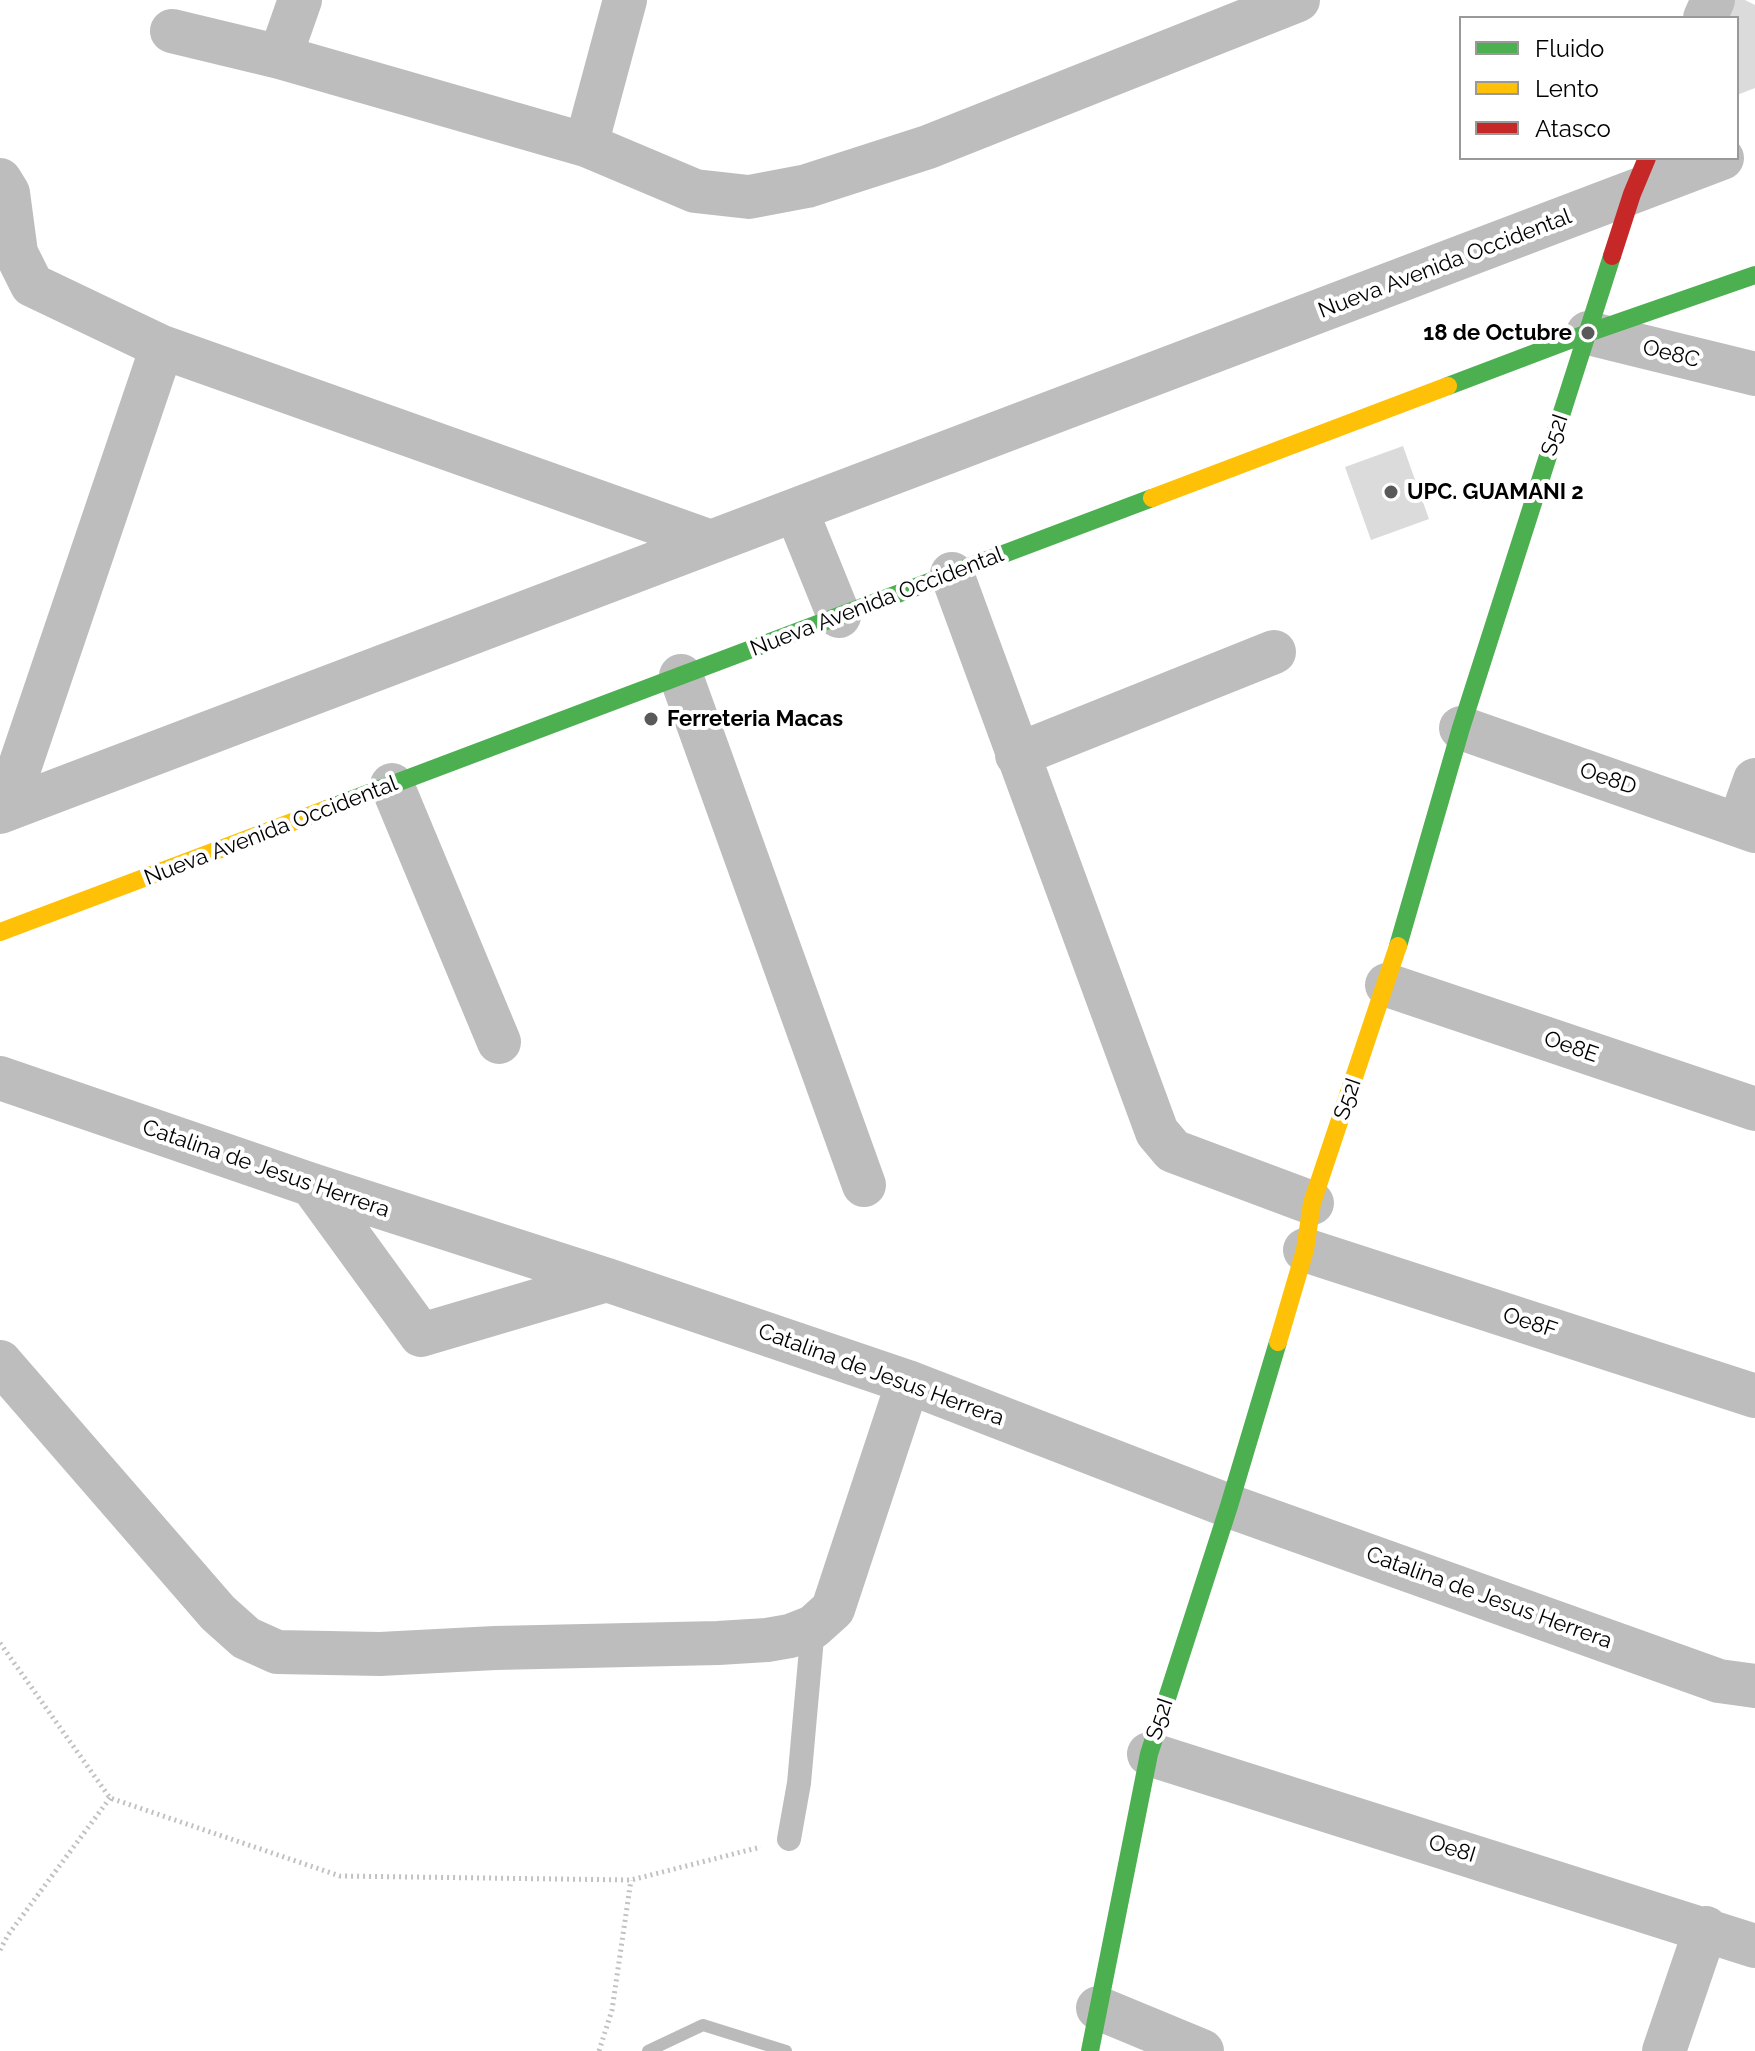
<!DOCTYPE html>
<html>
<head>
<meta charset="utf-8">
<style>
	body { margin:0 }
	#map { position:relative; width:1755px; height:2051px; overflow:hidden; background:#fff; font-family:Raleway,sans-serif }
	canvas { display:block }
	.legend { position:absolute; left:1459px; top:16px; width:280px; height:144px; box-sizing:border-box; background:#fff; border:2px solid #999; margin:0; padding:10px 14px; list-style:none; font-size:24px; color:#000 }
	.legend li { display:flex; align-items:center; gap:16px; height:40px }
	.legend b { width:40px; border:2px solid #999 }
</style>
</head>
<body>
<div id="map">
<canvas width="1755" height="2051"></canvas>
<ul class="legend">
<li><b style="height:10px;background:#4caf50"></b>Fluido</li>
<li><b style="height:10px;background:#ffc107"></b>Lento</li>
<li><b style="height:10px;background:#c62828"></b>Atasco</li>
</ul>
</div>
<script>
const ctx = document.querySelector('canvas').getContext('2d');
ctx.lineJoin = 'round';
function strokePath(path, color, width, dash) { ctx.strokeStyle = color; ctx.lineWidth = width; ctx.lineCap = dash ? 'butt' : 'round'; ctx.setLineDash(dash || []); ctx.stroke(path); }
function paint(path, color) { ctx.fillStyle = color; ctx.fill(path, 'evenodd'); }
function label(font, color, halo, rows, align = 'center') {
  ctx.font = font + ' Raleway,sans-serif'; ctx.lineWidth = 8; ctx.setLineDash([]); ctx.textBaseline = 'middle'; ctx.strokeStyle = halo; ctx.fillStyle = color; for (const [text, x, y, turn = 0] of rows) {
    ctx.save(); ctx.translate(x, y); ctx.rotate((+turn || 0) * Math.PI / 180); ctx.textAlign = isNaN(turn) ? turn : align; if (halo) ctx.strokeText(text, 0, 0); ctx.fillText(text, 0, 0); ctx.restore();
  }
}
strokePath(new Path2D(`
	M 648,2051 L 703,2025 L 786,2051`), '#bababa', 12);
paint(new Path2D(`
	M 1733,0 L 1745,0 L 1755,5 L 1755,88 L 1737,95 L 1737,18 L 1726,18 Z
	M 1403,446 L 1429,519 L 1371,540 L 1345,467 Z`), '#dbdbdb');
strokePath(new Path2D(`
	M 0,1643 L 110,1798 L 340,1876 L 631,1880 L 761,1847
	M 0,1950 L 8,1935 L 110,1798
	M 599,2051 L 612,2010 L 631,1880`), '#c2c2c2', 5, [2, 4]);
strokePath(new Path2D(`
	M 789,1839 L 799,1783 L 813,1627`), '#bdbdbd', 24);
strokePath(new Path2D(`
	M 1705,18 L 1713,0
	M 172,31 L 280,57 L 586,145 L 695,191 L 749,197 L 807,186 L 928,147 L 1298,0
	M 280,57 L 300,0
	M 586,145 L 625,0
	M 0,180 L 8,193 L 16,253 L 32,285 L 162,347 L 711,542
	M 1588,333 L 1755,374
	M 796,510 L 839,616
	M 952,574 L 1157,1132 L 1173,1151 L 1312,1203
	M 681,676 L 864,1185
	M 1461,728 L 1755,831
	M 1017,755 L 1274,652
	M 392,785 L 499,1042
	M 5,810 L 162,347
	M 0,812 L 1722,158
	M 1739,825 L 1755,780
	M 1387,985 L 1755,1109
	M 0,1078 L 312,1185 L 607,1280 L 908,1382 L 1229,1506 L 1719,1681 L 1755,1686
	M 312,1185 L 421,1335 L 607,1280
	M 1305,1250 L 1755,1396
	M 0,1362 L 218,1613 L 246,1638 L 277,1652 L 380,1654 L 495,1648 L 718,1643 L 767,1640 L 790,1636 L 813,1627 L 833,1609 L 908,1382
	M 1149,1754 L 1755,1946
	M 1098,2008 L 1202,2051
	M 1664,2051 L 1706,1928`), '#bdbdbd', 44);
strokePath(new Path2D(`
	M 1448,386 L 1588,333 L 1755,275
	M 327,809 L 1152,498
	M 1398,946 L 1461,728 L 1612,256
	M 1090,2051 L 1149,1754 L 1229,1506 L 1278,1342`), '#4caf50', 18);
strokePath(new Path2D(`
	M 1152,498 L 1448,386
	M 0,932 L 327,809
	M 1278,1342 L 1305,1250 L 1312,1203 L 1398,946`), '#ffc107', 18);
strokePath(new Path2D(`
	M 1612,256 L 1632,194 L 1647,158`), '#c62828', 18);
for (const [x, y, r, color] of [
	[1588,333,8,"#595959"],
	[1391,492,8,"#595959"],
	[651,719,8,"#595959"]
]) { const dot = new Path2D(); dot.arc(x, y, r, 0, 2 * Math.PI); ctx.fillStyle = color; ctx.fill(dot); strokePath(dot, '#fff', 3); }
label('22px', '#000', '#fff', [
	["Nueva Avenida Occidental",1445,264,-21],
	["Oe8C",1671,354,14],
	["S52I",1555,435,-72],
	["Nueva Avenida Occidental",877,602,-21],
	["Oe8D",1608,779,19],
	["Nueva Avenida Occidental",271,831,-21],
	["Oe8E",1571,1047,19],
	["S52I",1348,1099,-71],
	["Catalina de Jesus Herrera",266,1169,19],
	["Oe8F",1530,1323,18],
	["Catalina de Jesus Herrera",881,1375,20],
	["Catalina de Jesus Herrera",1489,1598,20],
	["S52I",1160,1719,-72],
	["Oe8I",1452,1849,17]
]);
label('bold 22px', '#000', '#fff', [
	["18 de Octubre",1572,333,"right"],
	["UPC. GUAMANI 2",1407,492],
	["Ferreteria Macas",667,719]
], 'left');
</script>
</body>
</html>
